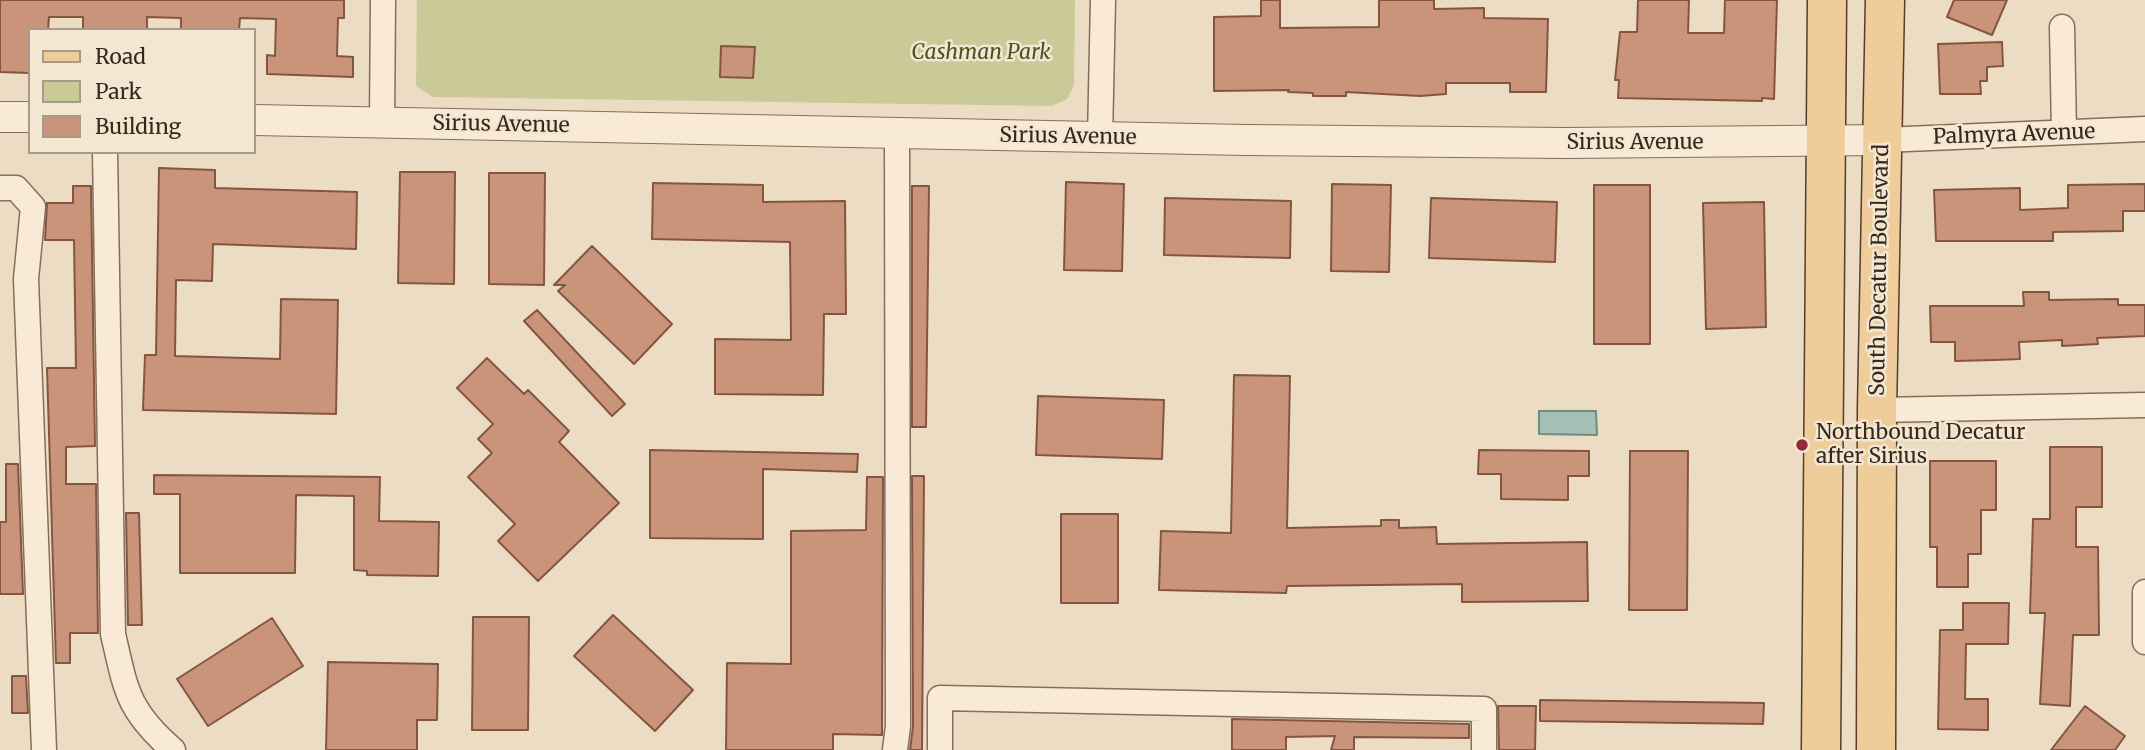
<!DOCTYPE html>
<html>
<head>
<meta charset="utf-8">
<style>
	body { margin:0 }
	#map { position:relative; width:2145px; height:750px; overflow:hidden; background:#ecdcc3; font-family:Merriweather,serif }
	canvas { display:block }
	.legend { position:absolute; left:28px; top:28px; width:228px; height:126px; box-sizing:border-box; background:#f4e7d2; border:2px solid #a89b8a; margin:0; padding:9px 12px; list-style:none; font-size:21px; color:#36281e }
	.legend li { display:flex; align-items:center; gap:14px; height:35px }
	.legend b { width:35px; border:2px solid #a89b8a }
</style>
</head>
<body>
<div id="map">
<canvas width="2145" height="750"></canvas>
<ul class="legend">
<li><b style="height:9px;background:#efcd9b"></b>Road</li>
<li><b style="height:19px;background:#c9ca97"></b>Park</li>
<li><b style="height:19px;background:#c9947a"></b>Building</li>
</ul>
</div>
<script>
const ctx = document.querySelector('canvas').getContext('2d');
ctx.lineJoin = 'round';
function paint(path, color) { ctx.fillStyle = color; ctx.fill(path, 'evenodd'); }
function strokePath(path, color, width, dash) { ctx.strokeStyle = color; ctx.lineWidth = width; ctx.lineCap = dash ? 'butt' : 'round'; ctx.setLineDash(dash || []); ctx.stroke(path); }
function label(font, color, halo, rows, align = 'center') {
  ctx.font = font + ' Merriweather,serif'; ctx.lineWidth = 5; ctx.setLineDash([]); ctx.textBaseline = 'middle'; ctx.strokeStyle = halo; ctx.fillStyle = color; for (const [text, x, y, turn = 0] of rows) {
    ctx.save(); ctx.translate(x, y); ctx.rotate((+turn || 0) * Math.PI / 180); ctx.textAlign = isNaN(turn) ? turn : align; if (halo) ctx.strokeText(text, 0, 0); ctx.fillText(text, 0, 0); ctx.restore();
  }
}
paint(new Path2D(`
	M 417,0 L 1075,0 L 1074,85 L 1067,99 L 1052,106 L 433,97 L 416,86 Z`), '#c9ca97');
const water = new Path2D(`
	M 1539,411 L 1596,411 L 1597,435 L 1539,434 Z`);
paint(water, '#a5bfb5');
strokePath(water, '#6c8d82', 2);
const building = new Path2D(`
	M 0,0 L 344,0 L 344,18 L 338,18 L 337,56 L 353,57 L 353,77 L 267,74 L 267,55 L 275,56 L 276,19 L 240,18 L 239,30 L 181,30 L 181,18 L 147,17 L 147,30 L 83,30 L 83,17 L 49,17 L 48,30 L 30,30 L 30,73 L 0,72 Z
	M 1261,0 L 1280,0 L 1280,28 L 1379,27 L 1379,0 L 1434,0 L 1434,9 L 1484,8 L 1484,18 L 1548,19 L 1546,92 L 1510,92 L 1510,83 L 1446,83 L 1446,94 L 1420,96 L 1346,92 L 1346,96 L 1313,96 L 1313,93 L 1288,92 L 1289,90 L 1214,91 L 1214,17 L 1261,16 Z
	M 1638,0 L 1689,0 L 1688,33 L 1724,33 L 1725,0 L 1777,0 L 1774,99 L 1762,98 L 1762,101 L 1618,98 L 1619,80 L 1615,80 L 1620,32 L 1637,32 Z
	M 1954,0 L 2007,0 L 1992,35 L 1947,17 Z
	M 2002,42 L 2003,66 L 1987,67 L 1987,81 L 1980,81 L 1981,94 L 1940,94 L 1938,44 Z
	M 721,46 L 755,47 L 753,78 L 720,77 Z
	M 159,168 L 215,170 L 215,188 L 357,192 L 356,249 L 213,244 L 212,281 L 176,280 L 175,356 L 280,359 L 281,299 L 338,300 L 336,414 L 143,410 L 145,355 L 156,355 Z
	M 400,172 L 455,172 L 454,284 L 398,283 Z
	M 489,173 L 545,173 L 544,285 L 489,284 Z
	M 1066,182 L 1124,184 L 1122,271 L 1064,270 Z
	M 653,183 L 763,185 L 763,202 L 845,201 L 846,314 L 824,314 L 823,395 L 715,394 L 715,339 L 791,340 L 790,242 L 652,239 Z
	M 1332,184 L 1391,185 L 1389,272 L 1331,271 Z
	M 2145,184 L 2145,211 L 2123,211 L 2123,231 L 2053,232 L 2053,241 L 1936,241 L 1934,190 L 2020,188 L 2020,210 L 2068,208 L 2068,185 Z
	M 1594,185 L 1650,185 L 1650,344 L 1594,344 Z
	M 73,186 L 91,186 L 95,446 L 66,447 L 66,484 L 96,484 L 98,633 L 70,633 L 70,663 L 56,663 L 47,368 L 76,368 L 74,240 L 45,240 L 47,203 L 73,203 Z
	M 912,186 L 929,186 L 926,427 L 912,427 Z
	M 1165,198 L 1291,201 L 1290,258 L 1164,255 Z
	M 1431,198 L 1557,202 L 1555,262 L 1429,258 Z
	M 1764,202 L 1766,327 L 1706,329 L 1703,203 Z
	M 592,246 L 672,324 L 634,364 L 558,291 L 565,285 L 554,285 Z
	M 2023,292 L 2049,292 L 2049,300 L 2118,299 L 2118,305 L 2145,305 L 2145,336 L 2097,338 L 2098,344 L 2062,346 L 2062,340 L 2019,342 L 2020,359 L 1994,360 L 1955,361 L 1955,342 L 1931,342 L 1930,306 L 2024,306 Z
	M 537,310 L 625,404 L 612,416 L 524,321 Z
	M 487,358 L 524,394 L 528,390 L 569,431 L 559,442 L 619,503 L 538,581 L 498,541 L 515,524 L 468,477 L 492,453 L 478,439 L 493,424 L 457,388 Z
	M 1234,375 L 1290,376 L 1287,528 L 1381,526 L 1381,520 L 1399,520 L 1399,528 L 1436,527 L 1437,544 L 1587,542 L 1588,601 L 1462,602 L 1462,584 L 1287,586 L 1286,593 L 1159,590 L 1161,531 L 1231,533 Z
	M 1038,396 L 1164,400 L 1162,459 L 1036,455 Z
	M 2050,447 L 2102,447 L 2102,507 L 2076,507 L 2076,547 L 2098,547 L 2099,635 L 2073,635 L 2070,706 L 2040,704 L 2045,613 L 2030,613 L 2033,519 L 2050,519 Z
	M 650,450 L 858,454 L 857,472 L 763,469 L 763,539 L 650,538 Z
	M 1479,450 L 1589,451 L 1589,476 L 1568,476 L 1568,500 L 1501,499 L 1501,474 L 1478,474 Z
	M 1630,451 L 1688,451 L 1687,610 L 1629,610 Z
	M 1930,461 L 1996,461 L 1996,510 L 1981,510 L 1981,554 L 1968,554 L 1968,587 L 1937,587 L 1937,547 L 1930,547 Z
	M 6,464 L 18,464 L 23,594 L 0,594 L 0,522 L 6,522 Z
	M 154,475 L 380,477 L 379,521 L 439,522 L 438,576 L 367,575 L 367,571 L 354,570 L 354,496 L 296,495 L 295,573 L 180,573 L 180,494 L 154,494 Z
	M 912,476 L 924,476 L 922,750 L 910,750 L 913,726 Z
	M 867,477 L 883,477 L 882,735 L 833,734 L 833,750 L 726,750 L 727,663 L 791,664 L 791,531 L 866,530 Z
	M 126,513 L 139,513 L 142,625 L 128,625 Z
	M 1061,514 L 1118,514 L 1118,603 L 1061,603 Z
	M 1963,603 L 2009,603 L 2008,644 L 1966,644 L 1965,699 L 1988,699 L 1988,730 L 1938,729 L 1940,630 L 1963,630 Z
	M 613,615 L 693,690 L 655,731 L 574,656 Z
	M 473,617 L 529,617 L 528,730 L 472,730 Z
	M 272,618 L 303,666 L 208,726 L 177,679 Z
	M 328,662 L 438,664 L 437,720 L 417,720 L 417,750 L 326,750 Z
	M 12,676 L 26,676 L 28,713 L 12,713 Z
	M 1540,700 L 1764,703 L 1763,724 L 1540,721 Z
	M 1498,706 L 1536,706 L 1535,750 L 1499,750 Z
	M 2085,706 L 2125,736 L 2115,750 L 2051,750 Z
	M 1232,719 L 1469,724 L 1469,738 L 1354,737 L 1354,750 L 1331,750 L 1335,736 L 1286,737 L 1286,750 L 1232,750 Z`);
paint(building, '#c9947a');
strokePath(building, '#845641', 2);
const minor = new Path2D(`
	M 2062,27 L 2064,132
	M 382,123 L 383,0
	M 1100,138 L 1103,0
	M 1883,140 L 2145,129
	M 105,152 L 113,634 C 126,690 127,710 173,750
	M 0,188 L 16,188 L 33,207 L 26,279 L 44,750
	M 1877,410 L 2145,405
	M 2145,592 L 2145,642
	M 895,750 L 898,726 L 897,134
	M 940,750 L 940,698 L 1484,709 L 1484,750`);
const tertiary = new Path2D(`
	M 0,117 L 30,117
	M 254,120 L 1246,140 L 1566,143 L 1883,140`);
const primary = new Path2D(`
	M 1821,750 L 1827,0
	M 1876,750 L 1877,410 L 1885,0`);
strokePath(minor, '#866e5a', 27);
strokePath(tertiary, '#866e5a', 32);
strokePath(primary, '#543d2e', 41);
strokePath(minor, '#f8ead6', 24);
strokePath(tertiary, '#f8ead6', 30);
strokePath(primary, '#efcd9b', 38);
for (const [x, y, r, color] of [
	[1802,445,7,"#932c36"]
]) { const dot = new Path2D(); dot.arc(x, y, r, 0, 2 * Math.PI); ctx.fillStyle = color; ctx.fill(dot); strokePath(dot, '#f4e7d2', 2.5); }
label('italic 21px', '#4b5225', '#f4e7d2', [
	["Cashman Park",981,53]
]);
label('21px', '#36281e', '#f4e7d2', [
	["Sirius Avenue",501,125,1],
	["Palmyra Avenue",2014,135,-2],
	["Sirius Avenue",1068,137,1],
	["Sirius Avenue",1635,143],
	["South Decatur Boulevard",1880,270,-89]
]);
label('21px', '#36281e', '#f4e7d2', [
	["Northbound Decatur",1816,433],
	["after Sirius",1816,457]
], 'left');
</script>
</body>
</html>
